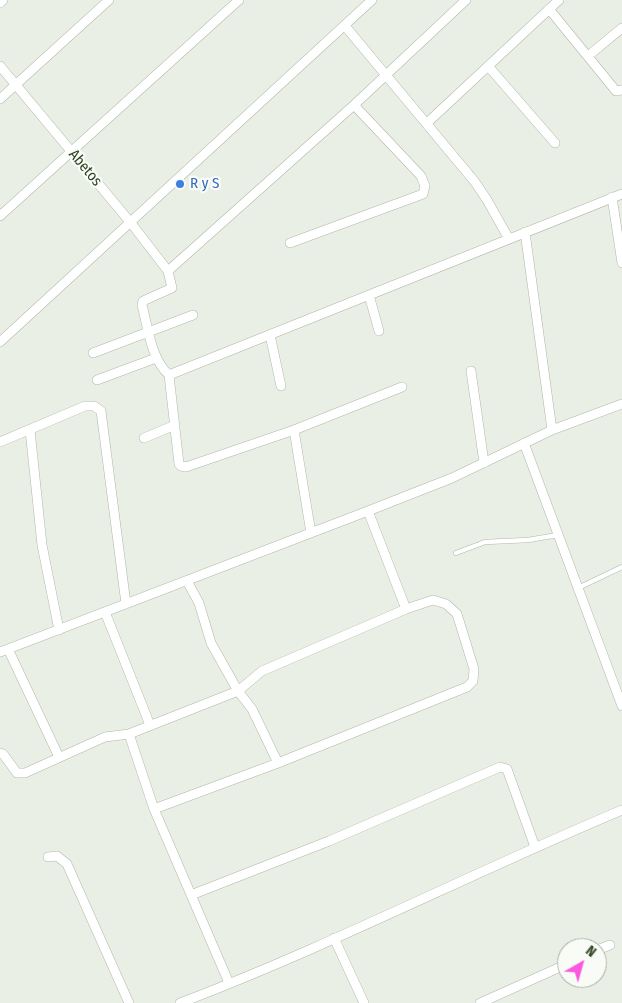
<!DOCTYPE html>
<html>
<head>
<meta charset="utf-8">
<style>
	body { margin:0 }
	#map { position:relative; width:622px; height:1003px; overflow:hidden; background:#eaefe5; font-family:"Fira Sans Condensed",sans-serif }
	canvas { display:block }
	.north { position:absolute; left:557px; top:938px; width:50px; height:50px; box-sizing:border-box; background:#f9fbf7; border:1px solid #a8b1a2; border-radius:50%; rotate:38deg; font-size:14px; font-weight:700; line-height:20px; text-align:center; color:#2e4322 }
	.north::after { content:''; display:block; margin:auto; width:18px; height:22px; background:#fb58df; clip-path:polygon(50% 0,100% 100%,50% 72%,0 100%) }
</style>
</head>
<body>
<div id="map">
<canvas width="622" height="1003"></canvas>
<div class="north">N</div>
</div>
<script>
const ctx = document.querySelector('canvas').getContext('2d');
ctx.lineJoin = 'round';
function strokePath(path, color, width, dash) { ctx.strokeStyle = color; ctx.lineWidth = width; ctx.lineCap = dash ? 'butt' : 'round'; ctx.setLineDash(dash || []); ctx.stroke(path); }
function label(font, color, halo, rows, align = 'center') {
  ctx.font = font + ' "Fira Sans Condensed",sans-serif'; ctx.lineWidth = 4.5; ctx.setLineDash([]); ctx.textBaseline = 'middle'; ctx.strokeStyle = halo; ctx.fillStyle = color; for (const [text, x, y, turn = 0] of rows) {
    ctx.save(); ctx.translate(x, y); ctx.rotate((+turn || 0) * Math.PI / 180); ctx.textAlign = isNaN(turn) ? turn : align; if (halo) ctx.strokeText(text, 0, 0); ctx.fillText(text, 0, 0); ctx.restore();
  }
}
const lane = new Path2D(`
	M 456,553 L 485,542 L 528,540 L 558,535
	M 578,588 L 622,567`);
const street = new Path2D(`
	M 0,3 L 3,0
	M 549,9 L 616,91 L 622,90
	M 345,26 L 475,182 L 487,200 L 509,239
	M 588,56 L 622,28
	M 0,66 L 131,223 L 168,271 L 172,288 L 143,301 L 142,305 C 148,328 151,359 169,375 L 179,464 L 181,466 L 186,467 L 294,430 L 402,387
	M 488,66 L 555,143
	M 0,99 L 109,0
	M 427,123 L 559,0
	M 612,197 L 622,263
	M 0,216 L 239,0
	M 525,232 L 552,430
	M 290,243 L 423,194 L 425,186 L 421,176 L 354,105
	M 168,271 L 354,105 L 466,0
	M 369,295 L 379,331
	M 270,335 L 281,386
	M 0,342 L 372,0
	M 93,353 L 193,315
	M 471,371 L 484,463
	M 169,375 L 622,194
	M 97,380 L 156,358
	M 30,430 L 42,545 L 59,630
	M 294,430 L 311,533
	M 144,438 L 175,425
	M 0,442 L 85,406 L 94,406 L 101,411 L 126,604
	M 524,443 L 622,706
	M 368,511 L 406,609
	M 187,581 L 199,603 L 211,643 L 238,691 L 252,709 L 278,763
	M 105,612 L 150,725
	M 8,649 L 59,757
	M 0,652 L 368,511 L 452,478 L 552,430 L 622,404
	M 129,734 L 154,809 L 229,983
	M 0,753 L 3,754 L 17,773 L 25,773 L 105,737 L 129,734 L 238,691 L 262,671 L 406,609 L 433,600 L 446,604 L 457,614 L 474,669 L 473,681 L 467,687 L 278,763 L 154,809
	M 48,857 L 57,856 L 67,864 L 129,1003
	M 191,895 L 329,841 L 500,767 L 507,769 L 535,847
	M 334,938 L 364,1003
	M 597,950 L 610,945
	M 180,1003 C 330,946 474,872 622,810
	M 480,1003 L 567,964`);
strokePath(lane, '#aeb8a7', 5.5);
strokePath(street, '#aeb8a7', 10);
strokePath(lane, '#fff', 4.5);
strokePath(street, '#fff', 9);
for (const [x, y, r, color] of [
	[180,184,5,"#3f7fe0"]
]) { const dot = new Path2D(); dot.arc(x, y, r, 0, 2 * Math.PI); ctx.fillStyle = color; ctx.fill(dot); strokePath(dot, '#f9fbf7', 2); }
label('15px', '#2e4322', '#f9fbf7', [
	["Abetos",85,168,50]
]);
label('15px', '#366cbe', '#f9fbf7', [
	["R y S",190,184]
], 'left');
</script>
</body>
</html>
